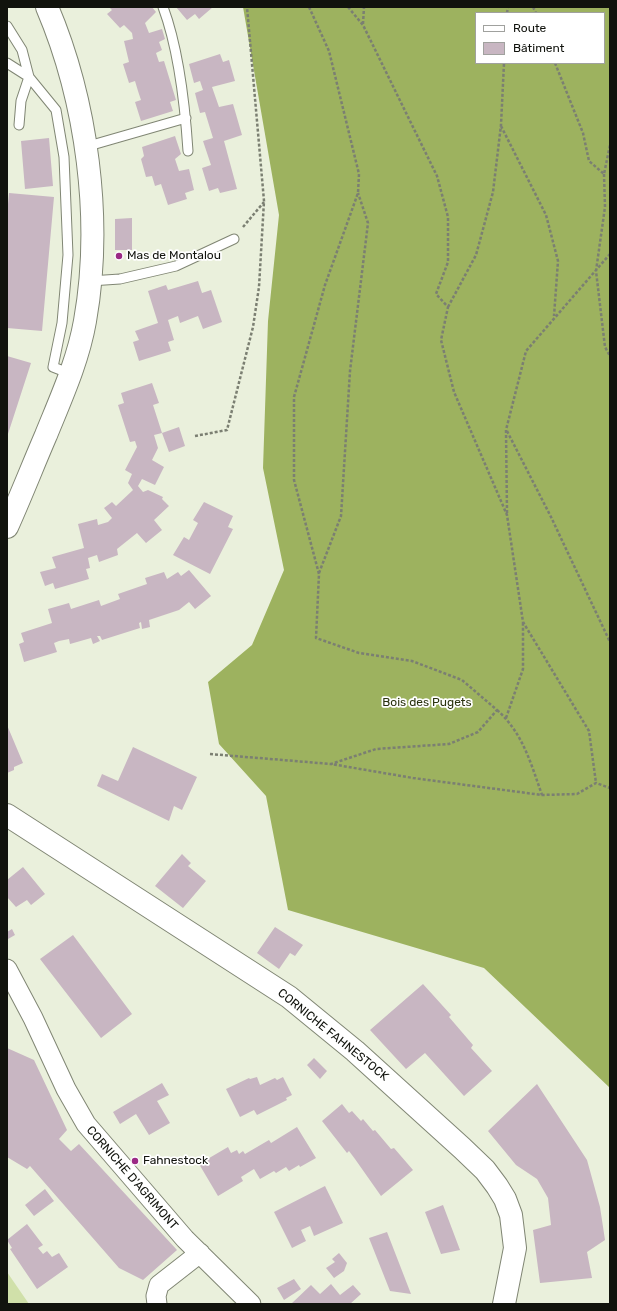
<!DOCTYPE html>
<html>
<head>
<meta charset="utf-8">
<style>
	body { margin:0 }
	#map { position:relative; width:617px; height:1311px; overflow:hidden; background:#eaf0dc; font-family:Rubik,sans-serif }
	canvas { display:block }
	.frame { position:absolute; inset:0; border:8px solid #11130d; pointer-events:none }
	.legend { position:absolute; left:475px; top:12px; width:130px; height:52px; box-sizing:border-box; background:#fff; border:1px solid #a0a19e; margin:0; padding:5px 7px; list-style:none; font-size:12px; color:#11130d }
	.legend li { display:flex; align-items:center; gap:8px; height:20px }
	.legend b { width:20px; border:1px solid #a0a19e }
</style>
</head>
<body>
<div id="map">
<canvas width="617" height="1311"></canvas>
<div class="frame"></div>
<ul class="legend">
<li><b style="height:5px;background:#fff"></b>Route</li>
<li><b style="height:11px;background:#c8b6c2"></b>Bâtiment</li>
</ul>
</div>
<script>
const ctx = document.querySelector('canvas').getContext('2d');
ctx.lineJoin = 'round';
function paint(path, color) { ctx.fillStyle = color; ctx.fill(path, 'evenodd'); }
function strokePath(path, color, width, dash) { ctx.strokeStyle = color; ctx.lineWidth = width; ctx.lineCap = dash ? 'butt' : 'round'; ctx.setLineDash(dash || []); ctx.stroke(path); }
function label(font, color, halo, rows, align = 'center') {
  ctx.font = font + ' Rubik,sans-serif'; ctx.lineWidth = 3.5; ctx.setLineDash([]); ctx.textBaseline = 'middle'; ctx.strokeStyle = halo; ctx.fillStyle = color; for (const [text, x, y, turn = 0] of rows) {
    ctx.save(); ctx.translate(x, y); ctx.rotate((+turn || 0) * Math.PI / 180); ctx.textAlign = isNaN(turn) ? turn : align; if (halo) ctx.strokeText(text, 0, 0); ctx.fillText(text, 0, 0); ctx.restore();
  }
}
paint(new Path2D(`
	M 7,1272 L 29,1304 L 7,1304 Z`), '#d0e0a9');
paint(new Path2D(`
	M 243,7 L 610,7 L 610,1088 L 484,968 L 288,910 L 266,796 L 219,744 L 208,682 L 252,645 L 284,570 L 263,468 L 268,321 L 279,215 ZM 476,13 L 604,13 L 604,63 L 476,63 Z`), '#9db25f');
paint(new Path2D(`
	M 109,7 L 152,7 L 156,12 L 145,23 L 149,33 L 162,29 L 165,39 L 159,42 L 162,50 L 156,53 L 159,62 L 164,61 L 176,100 L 170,102 L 173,111 L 141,121 L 135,102 L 141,100 L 138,91 L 135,81 L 129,83 L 123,64 L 129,62 L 124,41 L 133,39 L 132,33 L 124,25 L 120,28 L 107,14 L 112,10 Z
	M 176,7 L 213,7 L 199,19 L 195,14 L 187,20 Z
	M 220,54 L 223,62 L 229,60 L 235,81 L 212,87 L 219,107 L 233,104 L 242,135 L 224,141 L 237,189 L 220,193 L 218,188 L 209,191 L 202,168 L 211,165 L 203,141 L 213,138 L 205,112 L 200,113 L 195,93 L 203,90 L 200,81 L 194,83 L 189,64 Z
	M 175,136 L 181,154 L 175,159 L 179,171 L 189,169 L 194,190 L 185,193 L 187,199 L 168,205 L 161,184 L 155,186 L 152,176 L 146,177 L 141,159 L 144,156 L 142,147 Z
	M 49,138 L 53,186 L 25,189 L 21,141 Z
	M 9,193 L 54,197 L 42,331 L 7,328 L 7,215 Z
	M 132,218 L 132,250 L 115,250 L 115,219 Z
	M 198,281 L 202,293 L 211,290 L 222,322 L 203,329 L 198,316 L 180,323 L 178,316 L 168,320 L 174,340 L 168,342 L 171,351 L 139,361 L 133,342 L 139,340 L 135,331 L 158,323 L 148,291 L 166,285 L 168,290 Z
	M 7,356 L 31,363 L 7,437 Z
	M 152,383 L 159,403 L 153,405 L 162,433 L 154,435 L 158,448 L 152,460 L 164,467 L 155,485 L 142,479 L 138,486 L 143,492 L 148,490 L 163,497 L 162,499 L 169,506 L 154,520 L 162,530 L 146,543 L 137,533 L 117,549 L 118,555 L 99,562 L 97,555 L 88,558 L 90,568 L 86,569 L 89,579 L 55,589 L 53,583 L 45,586 L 40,572 L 56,568 L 52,557 L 84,548 L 78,524 L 97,519 L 98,525 L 108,522 L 112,518 L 104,508 L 112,502 L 116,506 L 133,490 L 128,483 L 132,474 L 125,470 L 137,447 L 135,441 L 130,442 L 118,405 L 124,403 L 121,393 Z
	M 179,427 L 185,446 L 169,452 L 162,433 Z
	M 204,502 L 233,516 L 228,527 L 233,529 L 210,574 L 173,555 L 184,537 L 189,540 L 198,523 L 193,520 Z
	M 189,570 L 211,596 L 195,609 L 189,602 L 179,610 L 149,620 L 150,627 L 142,629 L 141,622 L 139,623 L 140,628 L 102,640 L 100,636 L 97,636 L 100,641 L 93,644 L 91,638 L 70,644 L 69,639 L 59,641 L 54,643 L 57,652 L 24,662 L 19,644 L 24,642 L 21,633 L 52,623 L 48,609 L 69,603 L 71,609 L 99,600 L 101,606 L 120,599 L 118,594 L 147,584 L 145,578 L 164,572 L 167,579 L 178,572 L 181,576 Z
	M 7,725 L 23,763 L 14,767 L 14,770 L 7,773 Z
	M 133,747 L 197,777 L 182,810 L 174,806 L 169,821 L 97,786 L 102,774 L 118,781 Z
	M 182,854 L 191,863 L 188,866 L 206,881 L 183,908 L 155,886 Z
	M 23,867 L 45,894 L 31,905 L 27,900 L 16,907 L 7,897 L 7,880 Z
	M 275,927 L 303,945 L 295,956 L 290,953 L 279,969 L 257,953 Z
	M 12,929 L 15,935 L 8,939 L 7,932 Z
	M 73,935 L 132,1014 L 101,1038 L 40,959 Z
	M 423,984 L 451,1015 L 449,1017 L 473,1045 L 471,1048 L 492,1071 L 464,1096 L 425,1053 L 406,1069 L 370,1030 Z
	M 7,1048 L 34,1060 L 67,1130 L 59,1139 L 71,1151 L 79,1144 L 177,1250 L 143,1280 L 119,1268 L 30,1166 L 27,1169 L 7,1157 Z
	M 314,1058 L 327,1071 L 320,1079 L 307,1065 Z
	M 257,1077 L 260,1085 L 275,1078 L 277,1080 L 283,1077 L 292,1095 L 286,1098 L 287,1100 L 257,1115 L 254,1110 L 240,1117 L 226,1089 L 249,1078 L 250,1079 Z
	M 162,1083 L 169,1095 L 157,1101 L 170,1123 L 149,1135 L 136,1114 L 120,1124 L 113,1112 Z
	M 537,1084 L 587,1160 L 600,1207 L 605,1240 L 587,1252 L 592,1278 L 540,1283 L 533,1230 L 551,1225 L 548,1198 L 537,1179 L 516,1165 L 488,1131 Z
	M 342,1104 L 349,1113 L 352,1111 L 361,1121 L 363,1119 L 373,1131 L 375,1130 L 391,1149 L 394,1148 L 413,1170 L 381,1196 L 355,1159 L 349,1151 L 347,1153 L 322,1121 Z
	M 297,1127 L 316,1158 L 300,1167 L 299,1165 L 289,1171 L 286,1167 L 276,1173 L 274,1171 L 260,1179 L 254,1169 L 241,1177 L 243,1181 L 218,1196 L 199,1164 L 228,1147 L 231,1153 L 237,1150 L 239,1154 L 243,1151 L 245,1154 L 269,1140 L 271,1143 Z
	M 325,1186 L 343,1223 L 314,1236 L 310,1226 L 301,1230 L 306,1241 L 292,1248 L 274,1212 Z
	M 45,1189 L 54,1201 L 34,1216 L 25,1205 Z
	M 443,1205 L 460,1250 L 441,1254 L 425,1212 Z
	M 27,1224 L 43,1245 L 38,1248 L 43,1254 L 47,1251 L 52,1257 L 59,1253 L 68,1267 L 37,1289 L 10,1249 L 12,1248 L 7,1240 Z
	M 387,1232 L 411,1294 L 390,1291 L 369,1238 Z
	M 339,1253 L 347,1263 L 344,1271 L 334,1278 L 326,1268 L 335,1262 L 332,1259 Z
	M 294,1279 L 301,1289 L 284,1300 L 277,1288 Z
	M 331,1284 L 340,1295 L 353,1285 L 361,1294 L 350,1304 L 291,1304 L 311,1285 L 320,1294 Z`), '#c8b6c2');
const service = new Path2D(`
	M 163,7 C 179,50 185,105 188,151
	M 7,26 L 22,50 L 29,77 L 21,101 L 19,125
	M 7,63 L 29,77 L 56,110 L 64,157 L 68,255 L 62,323 L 53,367 L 71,374
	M 85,147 L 186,118
	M 90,281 L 120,279 L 176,266 L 234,239`);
const minor = new Path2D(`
	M 7,969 L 33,1018 L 66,1089 L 86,1124 L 185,1239 L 251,1304
	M 157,1304 L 156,1296 L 159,1285 L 200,1253`);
const secondary = new Path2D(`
	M 7,527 C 21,496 33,465 46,435 C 61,398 78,361 85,321 C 103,220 87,101 47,7
	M 7,815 L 289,997 L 355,1051 L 462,1148 L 485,1170 L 497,1186 L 505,1199 L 511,1215 L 515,1248 L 504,1304`);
strokePath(service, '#808674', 11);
strokePath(minor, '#808674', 21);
strokePath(secondary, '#808674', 24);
strokePath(new Path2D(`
	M 309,7 L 329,51 L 359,174 L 358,193 L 325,285 L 294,397 L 294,480 L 319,574 L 316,638 L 359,653 L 412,661 L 462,680 L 497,710 L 478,732 L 449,744 L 376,749 L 331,764 L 413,778 L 542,795 L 577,794 L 596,783 L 610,788
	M 348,7 L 363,25 L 437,176 L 448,217 L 448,262 L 436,294 L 448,307 L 441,340 L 454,392 L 507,515 L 523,622 L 589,731 L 596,783
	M 533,7 L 536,13
	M 507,13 L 508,7
	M 363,24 L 364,7
	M 555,63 L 583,133 L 589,161 L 604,174 L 610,145
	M 501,126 L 546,215 L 558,261 L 554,316
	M 604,174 L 605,207 L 596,271 L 605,347 L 610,356
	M 243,227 L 264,202
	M 448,307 L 476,255 L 493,192 L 501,125 L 504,63
	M 507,431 L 551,517 L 610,642
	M 195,436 L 227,430 L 253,327 L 259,287 L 264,201 L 247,7
	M 507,513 L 506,430 L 526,351 L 610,254
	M 319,573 L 341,516 L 350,371 L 368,223 L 358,193
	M 497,710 C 523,733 531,764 542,795
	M 506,718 L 523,669 L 523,622
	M 210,754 L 331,764`), '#7b7f72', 2.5, [3, 2]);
strokePath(service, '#fff', 9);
strokePath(minor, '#fff', 19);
strokePath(secondary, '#fff', 22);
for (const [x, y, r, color] of [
	[119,256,4,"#9b2985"],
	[135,1161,4,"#9b2985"]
]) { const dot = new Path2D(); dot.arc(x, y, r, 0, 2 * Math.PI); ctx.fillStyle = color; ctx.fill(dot); strokePath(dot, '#fff', 1.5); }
label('12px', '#11130d', '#fff', [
	["Mas de Montalou",127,256],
	["Fahnestock",143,1161]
], 'left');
label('12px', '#2a320e', '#fff', [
	["Bois des Pugets",427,703]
]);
label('12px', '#11130d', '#fff', [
	["CORNICHE FAHNESTOCK",333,1035,39],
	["CORNICHE D'AGRIMONT",132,1178,49]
]);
</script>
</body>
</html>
